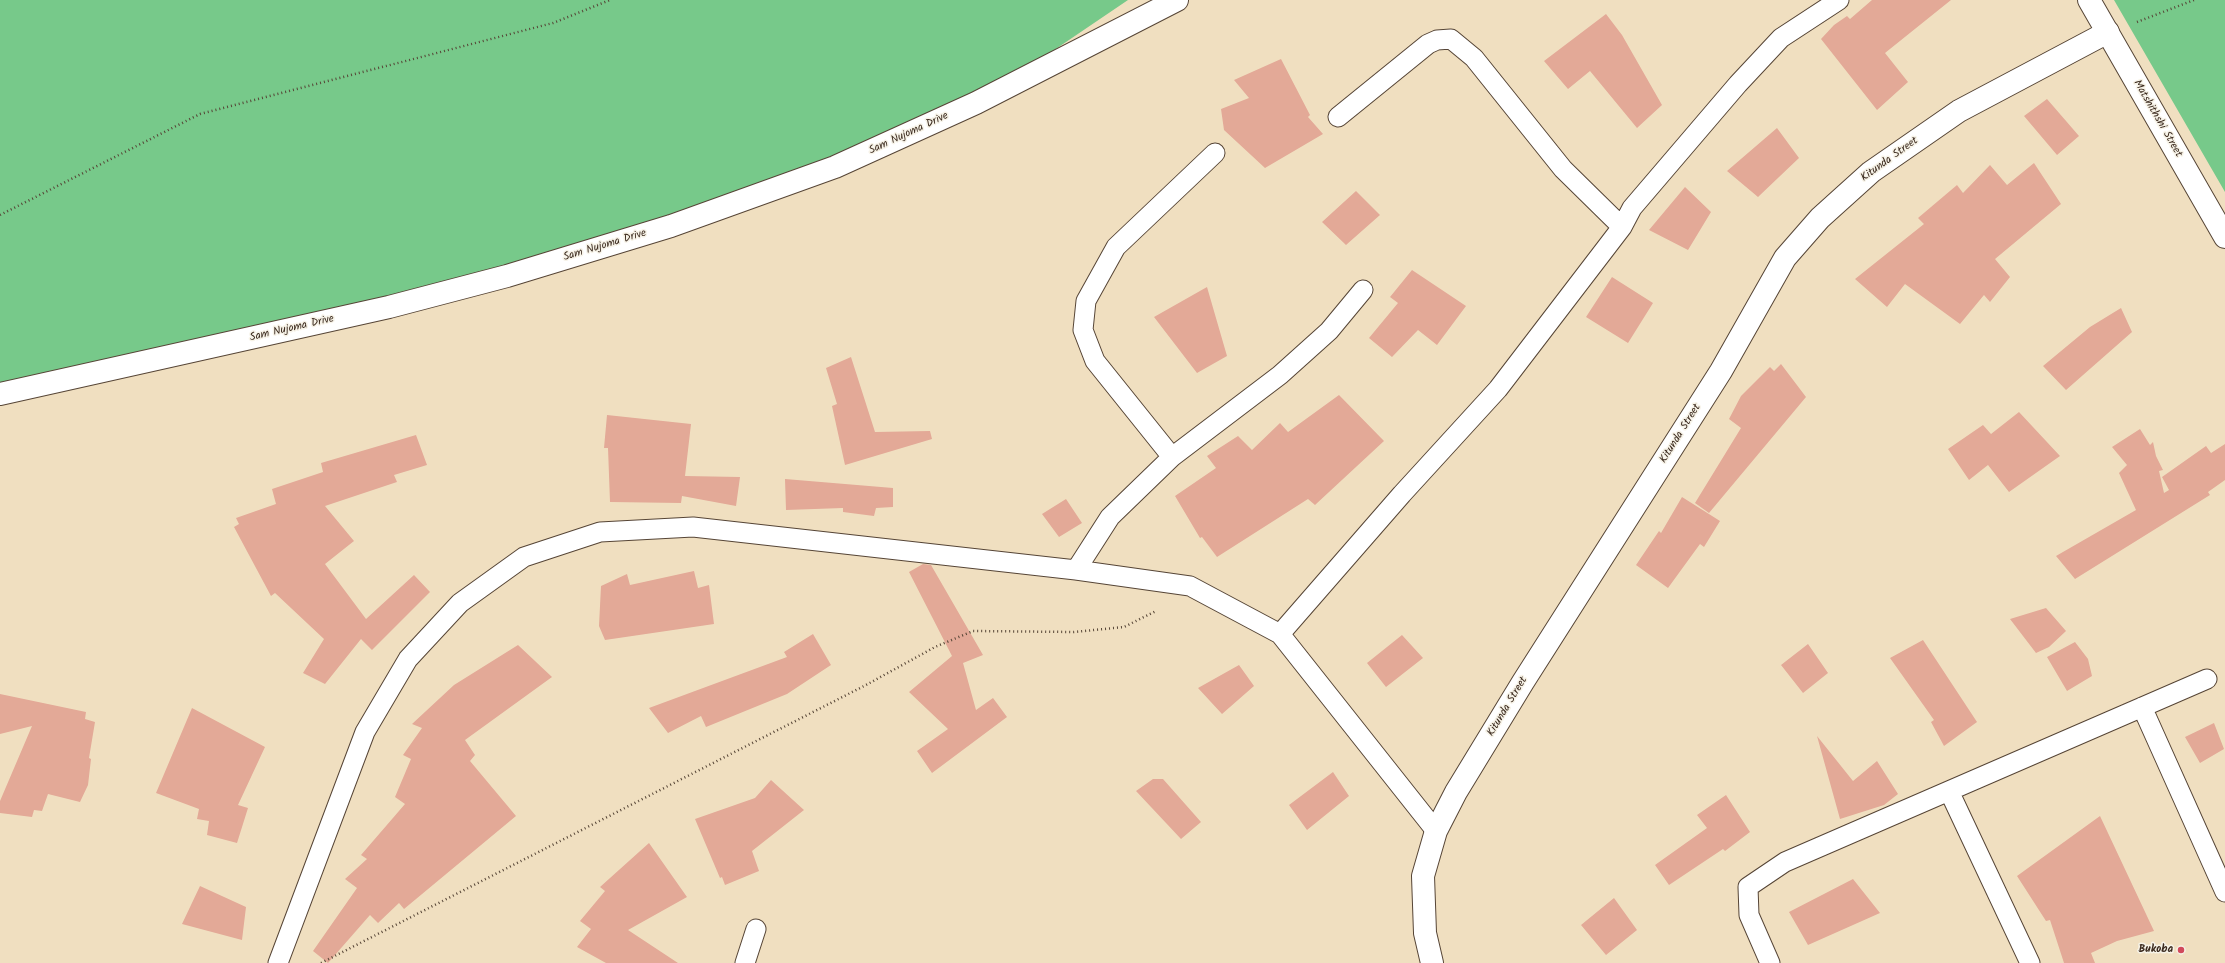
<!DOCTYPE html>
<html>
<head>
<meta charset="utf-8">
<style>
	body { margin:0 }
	canvas { display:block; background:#f0dfc0 }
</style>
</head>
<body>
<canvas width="2225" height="963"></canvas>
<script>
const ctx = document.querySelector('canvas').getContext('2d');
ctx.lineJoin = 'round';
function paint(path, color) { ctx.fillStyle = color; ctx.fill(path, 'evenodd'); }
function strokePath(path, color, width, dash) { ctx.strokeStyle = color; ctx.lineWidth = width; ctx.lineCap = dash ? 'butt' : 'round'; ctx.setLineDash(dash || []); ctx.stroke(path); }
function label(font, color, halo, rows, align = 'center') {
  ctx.font = font + ' Kalam,sans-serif'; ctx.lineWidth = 3; ctx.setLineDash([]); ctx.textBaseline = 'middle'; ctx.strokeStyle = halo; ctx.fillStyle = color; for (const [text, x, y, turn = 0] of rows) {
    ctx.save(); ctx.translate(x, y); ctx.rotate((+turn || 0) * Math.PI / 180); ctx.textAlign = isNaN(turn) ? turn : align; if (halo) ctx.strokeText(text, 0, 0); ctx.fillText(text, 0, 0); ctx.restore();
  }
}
paint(new Path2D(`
	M 0,0 L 1128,0 L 976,103 L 671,226 L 0,393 Z
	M 2114,0 L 2225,0 L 2225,192 Z`), '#77c98a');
paint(new Path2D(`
	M 1872,0 L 1951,0 L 1885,53 L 1908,82 L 1877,110 L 1821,39 L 1834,25 L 1847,16 L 1850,19 Z
	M 1606,14 L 1622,35 L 1662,105 L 1637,128 L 1590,71 L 1568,89 L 1544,61 Z
	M 1281,59 L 1310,115 L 1308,117 L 1323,134 L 1265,168 L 1224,130 L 1221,109 L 1249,98 L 1234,80 Z
	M 2047,99 L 2079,136 L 2057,155 L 2024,116 Z
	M 1777,128 L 1799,158 L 1758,197 L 1727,171 Z
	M 2034,163 L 2061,204 L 1995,259 L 2010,277 L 1990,302 L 1984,295 L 1960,324 L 1905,284 L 1887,307 L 1855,279 L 1924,224 L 1918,218 L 1957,185 L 1963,193 L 1990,165 L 2007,185 Z
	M 1685,187 L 1711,212 L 1688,250 L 1649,230 Z
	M 1356,191 L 1380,215 L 1346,245 L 1322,222 Z
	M 1412,270 L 1466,306 L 1437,345 L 1418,330 L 1392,357 L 1369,338 L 1398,303 L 1390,297 Z
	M 1612,277 L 1653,303 L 1628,343 L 1586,317 Z
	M 1207,287 L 1227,356 L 1197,373 L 1154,317 Z
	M 2121,308 L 2132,332 L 2066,390 L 2043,366 L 2090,327 Z
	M 851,357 L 875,432 L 930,431 L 932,439 L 845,465 L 832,406 L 837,404 L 826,368 Z
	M 1781,364 L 1806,397 L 1709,513 L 1695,503 L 1741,428 L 1729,419 L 1741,396 L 1770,367 L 1774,371 Z
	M 1339,395 L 1384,441 L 1315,505 L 1308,499 L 1217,557 L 1202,537 L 1200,538 L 1175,496 L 1216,468 L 1207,456 L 1238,436 L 1252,450 L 1280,423 L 1288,432 Z
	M 2019,412 L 2060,456 L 2009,492 L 1988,465 L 1969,480 L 1948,449 L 1983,425 L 1991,434 Z
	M 607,415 L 691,424 L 685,476 L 740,477 L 736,506 L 682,496 L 681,503 L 610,502 L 608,448 L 604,448 Z
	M 2140,429 L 2150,445 L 2153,442 L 2156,456 L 2163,470 L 2159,471 L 2164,493 L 2169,490 L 2162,477 L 2206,446 L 2211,453 L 2225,444 L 2225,480 L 2208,492 L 2210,495 L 2075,579 L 2056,556 L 2136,510 L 2119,473 L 2127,465 L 2112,447 Z
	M 416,435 L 427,465 L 394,475 L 397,482 L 325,506 L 354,541 L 325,564 L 366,619 L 414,575 L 430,592 L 372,650 L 361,639 L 325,684 L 303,673 L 324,639 L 275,593 L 271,596 L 234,527 L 239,524 L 236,518 L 276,504 L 272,489 L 323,472 L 321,463 Z
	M 785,479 L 893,488 L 893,507 L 876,508 L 874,516 L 843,512 L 843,508 L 786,510 Z
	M 1682,497 L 1720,521 L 1704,547 L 1700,544 L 1668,588 L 1636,565 L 1659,531 L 1661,533 Z
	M 1066,499 L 1082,523 L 1059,537 L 1042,514 Z
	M 923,564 L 931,565 L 983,655 L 963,663 L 976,710 L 993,698 L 1007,717 L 932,773 L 917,751 L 948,729 L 909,692 L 952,656 L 909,572 Z
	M 694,571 L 698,588 L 709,585 L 714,624 L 605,640 L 599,626 L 601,586 L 627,574 L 630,585 Z
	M 2046,608 L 2066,631 L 2049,647 L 2036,653 L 2010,619 Z
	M 813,634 L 831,665 L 787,694 L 706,727 L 701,716 L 668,733 L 649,708 L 787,657 L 784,652 Z
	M 1402,635 L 1423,658 L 1386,687 L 1367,663 Z
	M 1923,640 L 1977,722 L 1944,746 L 1931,722 L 1934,720 L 1890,658 Z
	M 2075,642 L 2088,659 L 2092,676 L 2067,691 L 2047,657 Z
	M 1808,644 L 1828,673 L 1803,693 L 1781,665 Z
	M 518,645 L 552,677 L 465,740 L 475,755 L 470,761 L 516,816 L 404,909 L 399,903 L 378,923 L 370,915 L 328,963 L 313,951 L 357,888 L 345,879 L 367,859 L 361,855 L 405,804 L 395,797 L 411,759 L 403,755 L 422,728 L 412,724 L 454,685 Z
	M 1239,665 L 1254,686 L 1222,714 L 1198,688 Z
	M 0,694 L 86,712 L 85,719 L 95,722 L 89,758 L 91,759 L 88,785 L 80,802 L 48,794 L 42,811 L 34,810 L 32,817 L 0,813 L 0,801 L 32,726 L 0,734 Z
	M 192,708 L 265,747 L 238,805 L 248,808 L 237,843 L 207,835 L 209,821 L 197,819 L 199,809 L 156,793 Z
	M 2214,723 L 2224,749 L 2200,763 L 2185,737 Z
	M 1817,736 L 1853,781 L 1877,761 L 1898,794 L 1884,805 L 1840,819 Z
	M 1333,772 L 1349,796 L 1307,830 L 1289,805 Z
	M 1153,779 L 1163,779 L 1201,822 L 1181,839 L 1136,791 Z
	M 771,780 L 804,810 L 752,851 L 759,871 L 725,885 L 722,877 L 720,878 L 695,819 L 755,798 Z
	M 1726,795 L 1750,832 L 1725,851 L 1723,849 L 1669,885 L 1655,865 L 1707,828 L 1697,815 Z
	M 2100,816 L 2154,931 L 2117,941 L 2091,953 L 2095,963 L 2064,963 L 2050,920 L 2046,921 L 2017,876 Z
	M 649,843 L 687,897 L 628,930 L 678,963 L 606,963 L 577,947 L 591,929 L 580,921 L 605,891 L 600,887 Z
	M 1853,879 L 1880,913 L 1808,945 L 1789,912 Z
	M 200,886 L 246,907 L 242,940 L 182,924 Z
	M 1614,898 L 1637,930 L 1606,955 L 1581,925 Z`), '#e3a997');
const service = new Path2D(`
	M 1338,117 L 1428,44 L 1437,40 L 1451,39 L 1474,58 L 1563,169 L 1622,227
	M 1172,457 L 1095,361 L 1083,330 L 1086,301 L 1116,247 L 1215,153
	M 1076,570 L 1110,517 L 1172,457 L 1280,375 L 1329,331 L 1363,290
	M 1280,634 L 1402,494 L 1498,389 L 1622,227 L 1632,208 L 1738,84 L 1781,38 L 1839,0
	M 2142,707 L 2225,892
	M 1949,791 L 2030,963
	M 278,963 L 365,732 L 408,659 L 460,603 L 524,557 L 600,532 L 693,527 L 1076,570 L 1190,586 L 1280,634 L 1436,831
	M 745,963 L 756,929
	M 1770,963 L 1749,915 L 1748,887 L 1785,862 L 2207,679`);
const minor = new Path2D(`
	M 1432,963 L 1425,933 L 1423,876 L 1436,831 L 1456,792 L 1523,682 L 1721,371 L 1785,258 L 1820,218 L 1871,172 L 1959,111 L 2108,32`);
const secondary = new Path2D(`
	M 2089,0 L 2225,237`);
const primary = new Path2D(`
	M 0,394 L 389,307 L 507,276 L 671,226 L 835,167 L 976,103 L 1177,0`);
strokePath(service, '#564536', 21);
strokePath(minor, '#564536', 24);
strokePath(secondary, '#564536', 24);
strokePath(primary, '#564536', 24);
strokePath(new Path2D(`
	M 2137,22 L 2194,0
	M 0,215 L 200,114 L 553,23 L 610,0
	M 321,963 L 866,685 L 935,647 L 973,631 L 1074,632 L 1124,627 L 1156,611`), '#564536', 2.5, [1, 3]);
strokePath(service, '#fff', 19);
strokePath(minor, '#fff', 22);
strokePath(secondary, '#fff', 22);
strokePath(primary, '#fff', 22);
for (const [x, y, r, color] of [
	[2181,950,4,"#d1495b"]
]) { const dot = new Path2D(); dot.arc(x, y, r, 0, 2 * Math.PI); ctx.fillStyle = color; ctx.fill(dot); strokePath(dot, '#f7f3e8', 1.5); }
label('11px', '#3b2a1e', '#f7f3e8', [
	["Matshithshi Street",2157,119,60],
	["Sam Nujoma Drive",909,134,-25],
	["Kitunda Street",1890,160,-36],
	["Sam Nujoma Drive",605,246,-17],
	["Sam Nujoma Drive",292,329,-13],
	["Kitunda Street",1681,434,-58],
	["Kitunda Street",1508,707,-59]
]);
label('bold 11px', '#3b2a1e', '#f7f3e8', [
	["Bukoba",2173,950]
], 'right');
</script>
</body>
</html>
